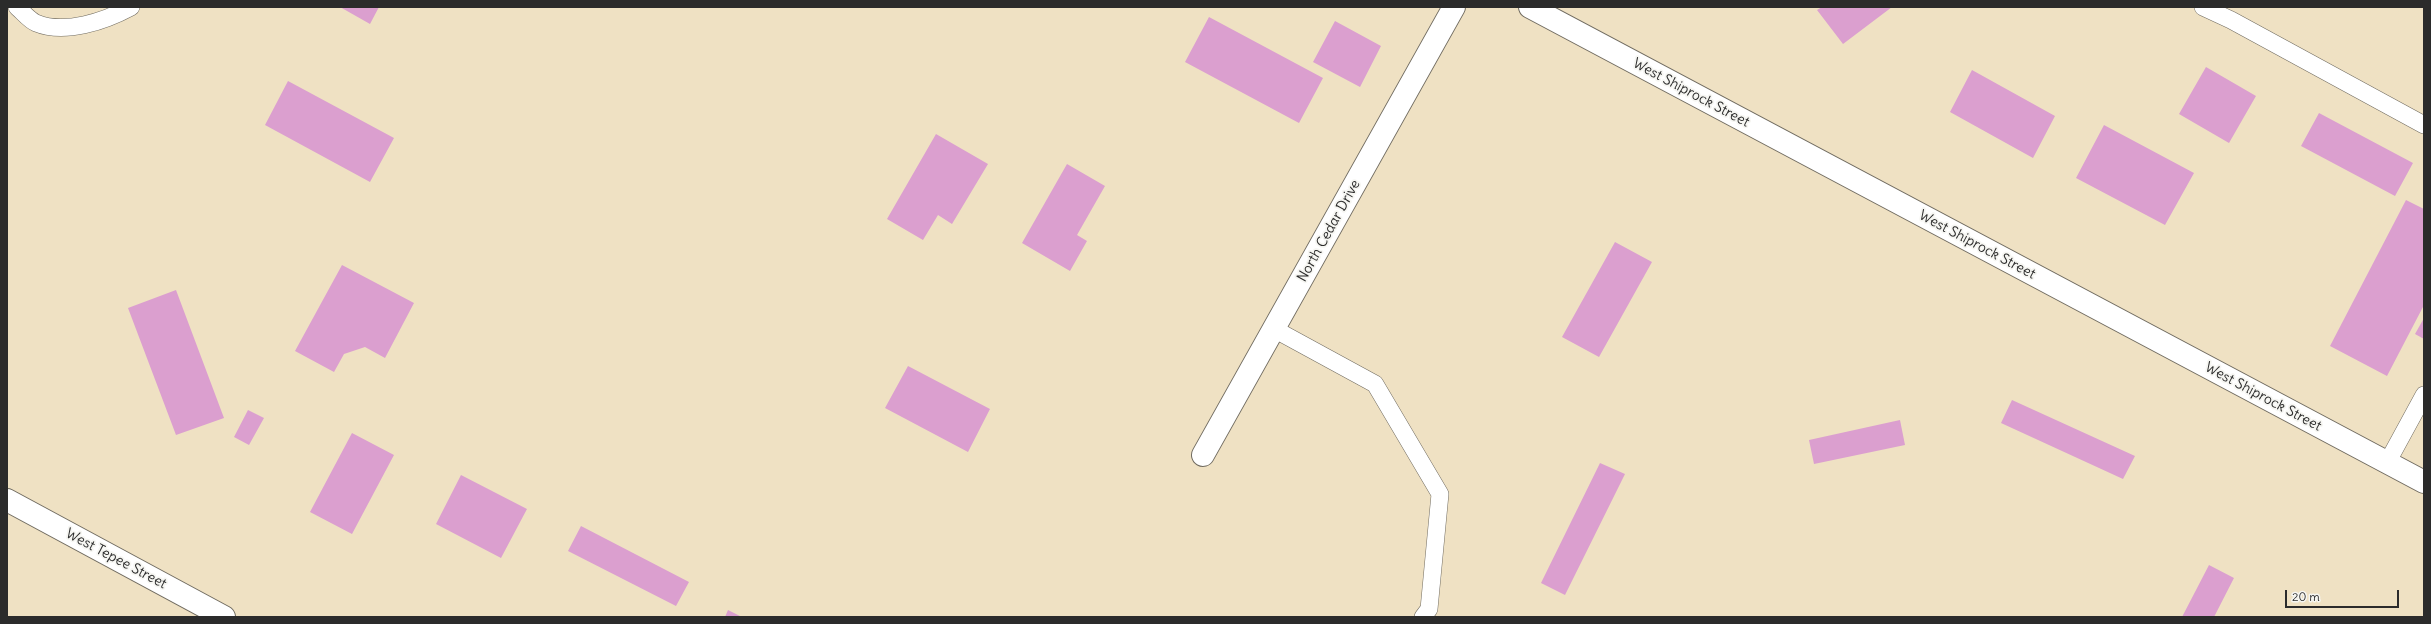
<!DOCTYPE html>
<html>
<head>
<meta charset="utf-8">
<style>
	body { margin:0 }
	#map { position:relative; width:2431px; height:624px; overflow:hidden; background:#efe1c3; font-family:Delius,sans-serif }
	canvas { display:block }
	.frame { position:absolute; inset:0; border:8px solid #2b2b2b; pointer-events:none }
	.scale { position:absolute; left:2285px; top:590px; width:114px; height:18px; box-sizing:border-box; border:2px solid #2b2b2b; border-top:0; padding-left:5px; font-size:12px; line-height:14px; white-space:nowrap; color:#2b2b2b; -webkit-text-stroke:3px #f6f6f2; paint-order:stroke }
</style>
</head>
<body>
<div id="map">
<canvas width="2431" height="624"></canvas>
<div class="frame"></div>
<div class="scale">20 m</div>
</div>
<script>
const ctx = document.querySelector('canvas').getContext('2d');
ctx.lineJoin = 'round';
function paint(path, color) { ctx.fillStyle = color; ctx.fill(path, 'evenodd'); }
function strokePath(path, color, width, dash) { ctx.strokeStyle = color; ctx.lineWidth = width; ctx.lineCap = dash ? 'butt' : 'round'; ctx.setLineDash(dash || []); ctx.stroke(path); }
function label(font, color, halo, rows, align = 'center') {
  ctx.font = font + ' Delius,sans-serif'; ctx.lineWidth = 3.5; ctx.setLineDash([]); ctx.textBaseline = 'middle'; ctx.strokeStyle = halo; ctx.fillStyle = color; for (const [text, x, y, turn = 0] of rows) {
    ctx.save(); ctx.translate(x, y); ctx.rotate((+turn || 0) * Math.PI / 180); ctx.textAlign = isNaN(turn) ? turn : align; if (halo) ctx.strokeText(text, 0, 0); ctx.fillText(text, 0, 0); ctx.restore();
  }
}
paint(new Path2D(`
	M 340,7 L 379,7 L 370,24 Z
	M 1822,7 L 1892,7 L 1843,44 L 1817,10 Z
	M 1209,17 L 1323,78 L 1299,123 L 1185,62 Z
	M 1335,21 L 1381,46 L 1360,87 L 1313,62 Z
	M 2206,67 L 2256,96 L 2229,143 L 2179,114 Z
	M 1972,70 L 2055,116 L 2033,158 L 1950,112 Z
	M 288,81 L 394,138 L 370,182 L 265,125 Z
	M 2319,113 L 2413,163 L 2395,196 L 2301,146 Z
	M 2104,125 L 2194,173 L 2165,225 L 2076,178 Z
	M 936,134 L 988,164 L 952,224 L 938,215 L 923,240 L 887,219 Z
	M 1067,164 L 1105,186 L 1077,235 L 1087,241 L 1070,271 L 1022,243 Z
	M 2406,200 L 2424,209 L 2424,305 L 2387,376 L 2330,346 Z
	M 1615,242 L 1652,262 L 1599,357 L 1562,337 Z
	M 342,265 L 414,303 L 385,358 L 365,347 L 344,354 L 334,372 L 295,351 Z
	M 176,290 L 224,418 L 176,435 L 128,308 Z
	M 2424,318 L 2424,339 L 2415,334 Z
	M 908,366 L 990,409 L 968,452 L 885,408 Z
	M 2012,400 L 2135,456 L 2123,479 L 2001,423 Z
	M 248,410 L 264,418 L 249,445 L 234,437 Z
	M 1900,420 L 1905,445 L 1814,464 L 1809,440 Z
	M 352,433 L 394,455 L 352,534 L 310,512 Z
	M 1600,463 L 1625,474 L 1565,595 L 1541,583 Z
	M 461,475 L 527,509 L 501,558 L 436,524 Z
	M 581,526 L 689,582 L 676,606 L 568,551 Z
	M 2209,565 L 2234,578 L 2214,617 L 2182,617 Z
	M 728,610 L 742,617 L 725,617 Z`), '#db9fcf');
const service = new Path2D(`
	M 17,7 C 23,12 29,20 36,23 C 65,35 105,21 131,7
	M 2203,7 L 2231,20 L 2424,125
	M 1274,329 L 1375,384 L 1440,494 L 1429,609 L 1423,617
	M 2387,463 L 2424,395`);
const minor = new Path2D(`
	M 1530,7 L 2424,482
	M 1203,455 L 1454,7
	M 7,500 L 224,617`);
strokePath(service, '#706b60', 18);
strokePath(minor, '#706b60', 24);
strokePath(service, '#fff', 17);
strokePath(minor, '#fff', 22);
label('14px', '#2b2b2b', '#f6f6f2', [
	["West Shiprock Street",1691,93,28],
	["North Cedar Drive",1329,231,-61],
	["West Shiprock Street",1977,245,28],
	["West Shiprock Street",2263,397,28],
	["West Tepee Street",116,559,28]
]);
</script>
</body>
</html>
